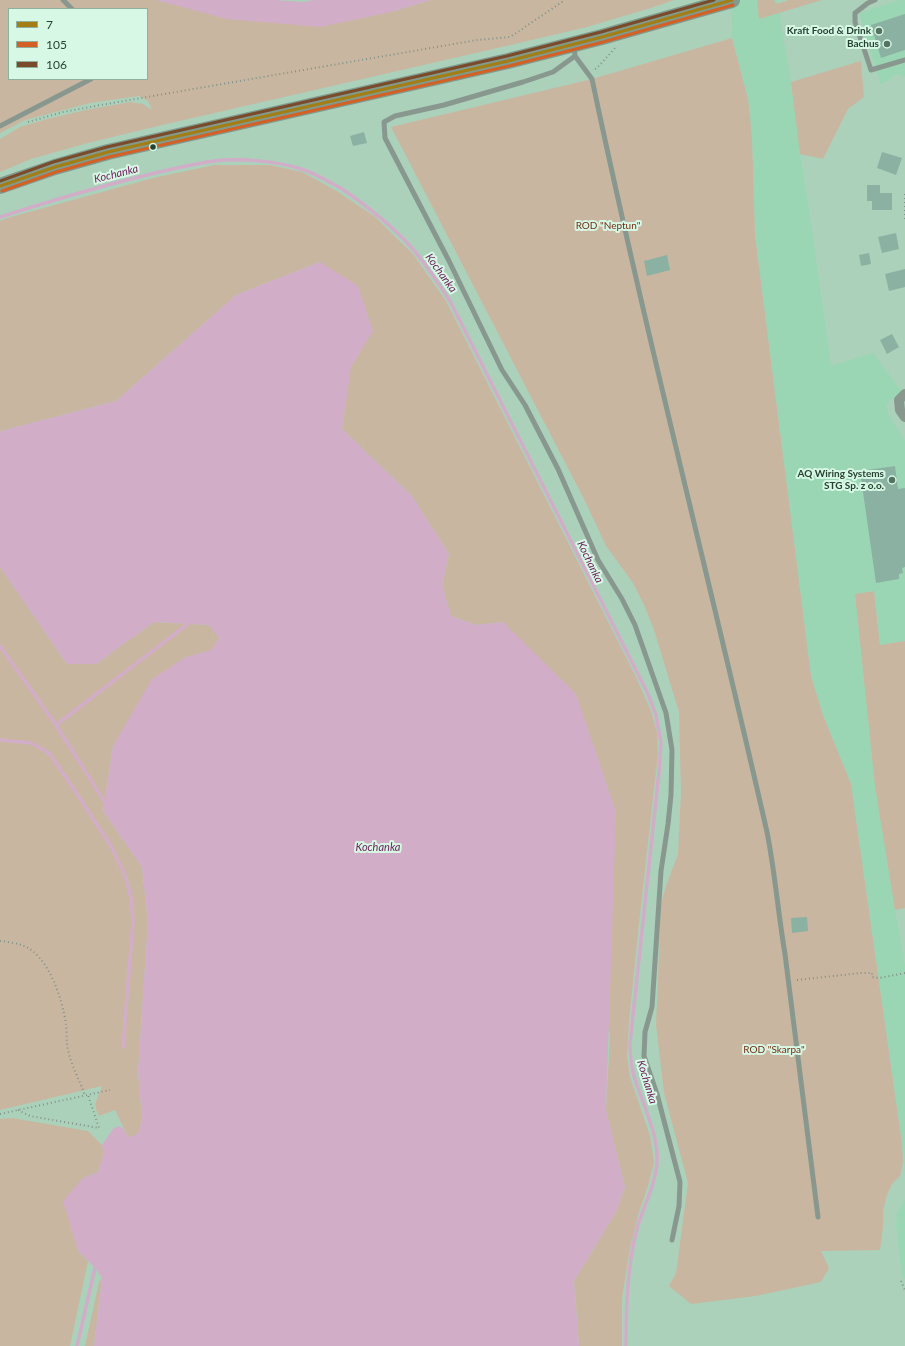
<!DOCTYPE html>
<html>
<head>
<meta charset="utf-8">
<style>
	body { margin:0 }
	#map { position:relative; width:905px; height:1346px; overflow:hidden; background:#abd1bb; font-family:Lato,sans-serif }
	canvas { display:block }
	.legend { position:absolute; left:8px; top:8px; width:140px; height:72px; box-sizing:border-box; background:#d7f8e4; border:1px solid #90af9c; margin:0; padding:5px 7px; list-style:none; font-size:12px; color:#254131 }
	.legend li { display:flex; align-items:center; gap:8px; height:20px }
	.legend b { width:20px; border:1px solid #90af9c }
</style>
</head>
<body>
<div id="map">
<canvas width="905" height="1346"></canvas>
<ul class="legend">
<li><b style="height:5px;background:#a37e14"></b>7</li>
<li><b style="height:5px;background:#d36024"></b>105</li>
<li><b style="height:5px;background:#7a4b2a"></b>106</li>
</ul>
</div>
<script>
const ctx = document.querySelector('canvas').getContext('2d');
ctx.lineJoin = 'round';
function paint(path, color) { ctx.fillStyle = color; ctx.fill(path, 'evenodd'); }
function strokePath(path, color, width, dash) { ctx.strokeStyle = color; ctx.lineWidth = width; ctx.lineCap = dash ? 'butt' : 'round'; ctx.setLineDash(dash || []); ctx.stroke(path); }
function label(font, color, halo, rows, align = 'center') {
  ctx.font = font + ' Lato,sans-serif'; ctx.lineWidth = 4; ctx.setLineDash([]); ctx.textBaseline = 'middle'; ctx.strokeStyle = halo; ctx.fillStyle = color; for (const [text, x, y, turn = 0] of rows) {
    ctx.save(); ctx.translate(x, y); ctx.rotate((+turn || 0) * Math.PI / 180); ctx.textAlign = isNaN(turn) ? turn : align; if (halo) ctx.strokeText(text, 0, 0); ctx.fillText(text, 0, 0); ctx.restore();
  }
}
paint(new Path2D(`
	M 731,0 L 777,0 L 791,82 L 800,154 L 811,223 L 831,366 L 873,353 L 902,392 L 889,401 L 886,407 L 888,409 L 887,412 L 905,441 L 905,641 L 880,645 L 874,591 L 855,594 L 895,910 L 905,965 L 905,1175 L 902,1144 L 851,784 L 823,715 L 811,676 L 755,235 L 752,137 L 748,99 L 732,38 Z
	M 900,0 L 905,0 L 905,77 L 897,74 L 881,85 L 859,13 Z
	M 905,1199 L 905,1280 L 902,1277 L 896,1225 L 897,1212 Z`), '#9bd6b4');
paint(new Path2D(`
	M 0,0 L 156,0 L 163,2 L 391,12 L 431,0 L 674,0 L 651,8 L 587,27 L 515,44 L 158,126 L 88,143 L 31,159 L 0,172 L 0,139 L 20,127 L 47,119 L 86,110 L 130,102 L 143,104 L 152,110 L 148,101 L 139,96 L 90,103 L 25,120 L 0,133 ZM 9,9 L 147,9 L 147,79 L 9,79 Z
	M 757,0 L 774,0 L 776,4 L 789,0 L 822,0 L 759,19 Z
	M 732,38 L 748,99 L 752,137 L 755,235 L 811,676 L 823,715 L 851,784 L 902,1144 L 903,1162 L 900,1176 L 892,1184 L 887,1195 L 883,1210 L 883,1227 L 880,1250 L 821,1251 L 829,1268 L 821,1282 L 756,1296 L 691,1304 L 669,1286 L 676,1273 L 688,1183 L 664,1093 L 656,1025 L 661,904 L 666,886 L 678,854 L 681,793 L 679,712 L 654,630 L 645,607 L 633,583 L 606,546 L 585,501 L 391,127 L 592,79 Z
	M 861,61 L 864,97 L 848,109 L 823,159 L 800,154 L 791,82 Z
	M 214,165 L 270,165 L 302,172 L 335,190 L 374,216 L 413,254 L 446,301 L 636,677 L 651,711 L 657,732 L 658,754 L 640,914 L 629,1021 L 627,1056 L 630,1077 L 650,1136 L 654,1162 L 648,1186 L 639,1212 L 630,1248 L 622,1298 L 622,1346 L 579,1346 L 574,1281 L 616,1212 L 625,1187 L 606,1110 L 610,1035 L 503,622 L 476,625 L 451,616 L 442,585 L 449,554 L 412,496 L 342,429 L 350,367 L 373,330 L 320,262 L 236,295 L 116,401 L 1,431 L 0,434 L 0,221 L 7,218 L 153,178 Z
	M 0,567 L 67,664 L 96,664 L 154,622 L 209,625 L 219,638 L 212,650 L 186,657 L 113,746 L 103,811 L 142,867 L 148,921 L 138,1071 L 142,1120 L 138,1134 L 128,1137 L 115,1110 L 99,1116 C 92,1103 98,1098 102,1086 L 0,1110 Z
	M 874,591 L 880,645 L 905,641 L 905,908 L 895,910 L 875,786 L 855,594 Z
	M 12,1118 L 88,1131 L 102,1145 L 104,1153 L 98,1172 L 83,1178 L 78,1251 L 88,1261 L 70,1346 L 0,1346 L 0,1119 Z
	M 102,1278 L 94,1346 L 85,1346 L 99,1282 Z`), '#c9b6a0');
paint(new Path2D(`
	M 156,0 L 275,0 L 303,2 L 314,0 L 431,0 L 391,12 L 320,27 L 227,19 Z
	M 320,262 L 358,286 L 373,331 L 351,367 L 342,429 L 412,496 L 449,554 L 442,585 L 451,616 L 476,625 L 503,622 L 576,694 L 616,812 L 606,1110 L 625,1187 L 616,1212 L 574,1281 L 579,1346 L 94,1346 L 102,1278 L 95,1268 L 78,1251 L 63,1201 L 83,1178 L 98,1172 L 104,1153 L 102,1145 L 113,1129 L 118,1126 L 123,1128 L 128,1137 L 138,1134 L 142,1120 L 138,1071 L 148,921 L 142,867 L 103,811 L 113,746 L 152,679 L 186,657 L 211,650 L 219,638 L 209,625 L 154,622 L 96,664 L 67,664 L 0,567 L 0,434 L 1,431 L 116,401 L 236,295 Z`), '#d2adc8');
strokePath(new Path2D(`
	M 0,217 C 44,203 87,190 131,179 C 159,172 186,165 214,161 C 239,158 277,161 301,169 C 315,173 329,182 342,189 C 367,206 391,225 411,247 C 426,264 438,283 450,301 L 647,692 L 656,715 L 661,743 L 659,772 L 630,1043 C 630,1056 631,1069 636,1082 C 643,1104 659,1138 657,1161 C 656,1187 640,1211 635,1237 C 627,1273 626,1309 626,1346
	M 0,646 L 56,725 L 104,801
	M 56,725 L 189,623
	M 0,740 L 31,743 L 49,753 L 71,785 L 111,846 L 125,875 L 131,898 L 133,921 L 123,1047
	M 77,1346 L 95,1268`), '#d2adc8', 3.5);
paint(new Path2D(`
	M 905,14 L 905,50 L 881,58 L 871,25 Z
	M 364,132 L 367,143 L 353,146 L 350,136 Z
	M 882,152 L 902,158 L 896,175 L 877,168 Z
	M 867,185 L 880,185 L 880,193 L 892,193 L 892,210 L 872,210 L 872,201 L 867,201 Z
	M 896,233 L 899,249 L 882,253 L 878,237 Z
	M 869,253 L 871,264 L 861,266 L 859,255 Z
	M 667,255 L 670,270 L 647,276 L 644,261 Z
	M 905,269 L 905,287 L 889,291 L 885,274 Z
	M 892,334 L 899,347 L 887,354 L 880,340 Z
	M 895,466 L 898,489 L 905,488 L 905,567 L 902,568 L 903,573 L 899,574 L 899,579 L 876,583 L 860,471 Z
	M 807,917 L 808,931 L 792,933 L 791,918 Z`), '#8bb1a3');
strokePath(new Path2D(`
	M 595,69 L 597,68 L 615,48
	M 28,122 L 63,112 L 95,106 L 477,40 L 510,37 L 565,0
	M 905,194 L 905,221
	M 0,941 C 8,942 17,943 24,946 C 49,956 63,1001 66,1025 C 67,1033 66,1042 68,1050 C 71,1066 80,1080 85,1096
	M 797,980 L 861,973 L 872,973 L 872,977 L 879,978 L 905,973
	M 18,1110 L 30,1116 L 99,1128 L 88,1095
	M 0,1114 L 110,1090
	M 901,1281 L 905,1290`), '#809288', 2, [1, 3]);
strokePath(new Path2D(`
	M 63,0 L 72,9
	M 875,0 L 868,3 L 855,13 L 855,22 L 871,70 L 905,60
	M 574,45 L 575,56 L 553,72 L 523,82 L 444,105 L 395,116 L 384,122 L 385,138 L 449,261 L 502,370 L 525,405 L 558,469 L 598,560 L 622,599 L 635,625 L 666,713 L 672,750 L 671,795 L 668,824 L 661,871 L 652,1007 L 645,1032 L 644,1056 L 657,1094 L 680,1182 L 679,1206 L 672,1240
	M 575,56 L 592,79 C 645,331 710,581 767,832 C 775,872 778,913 785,954 L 818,1217
	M 0,126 L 91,79`), '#88988f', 5);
strokePath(new Path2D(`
	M 905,394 L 899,400 L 900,410 L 905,417`), '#88988f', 10);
strokePath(new Path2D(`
	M 0,186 L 55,167 L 108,152 L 508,61 L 602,37 L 732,0`), '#819a8c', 16);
strokePath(new Path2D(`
	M 0,186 L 55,167 L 108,152 L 508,61 L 602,37 L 732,0`), '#a37e14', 3);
strokePath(new Path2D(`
	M 2,191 L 56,172 L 109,157 L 509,66 L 603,42 L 733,5`), '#d36024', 3);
strokePath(new Path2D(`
	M 0,181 L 53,162 L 107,147 L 507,56 L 601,32 L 714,0`), '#7a4b2a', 3);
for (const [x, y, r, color] of [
	[879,31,4,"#547361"],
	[887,44,4,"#547361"],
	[153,147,3.5,"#254131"],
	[892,480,4,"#547361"]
]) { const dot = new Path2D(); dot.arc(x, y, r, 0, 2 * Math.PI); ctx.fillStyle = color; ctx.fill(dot); strokePath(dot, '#d7f8e4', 1.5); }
label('bold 10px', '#254131', '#d7f8e4', [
	["Kraft Food & Drink",871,31],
	["Bachus",879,44],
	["AQ Wiring Systems",884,474],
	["STG Sp. z o.o.",884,486]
], 'right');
label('10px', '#732c15', '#d7f8e4', [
	["ROD \"Neptun\"",608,226],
	["ROD \"Skarpa\"",774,1050]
]);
label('italic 11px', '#70215e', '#d7f8e4', [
	["Kochanka",116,174,-14],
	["Kochanka",441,273,54],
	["Kochanka",590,562,64],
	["Kochanka",378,847],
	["Kochanka",647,1082,73]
]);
</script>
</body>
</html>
